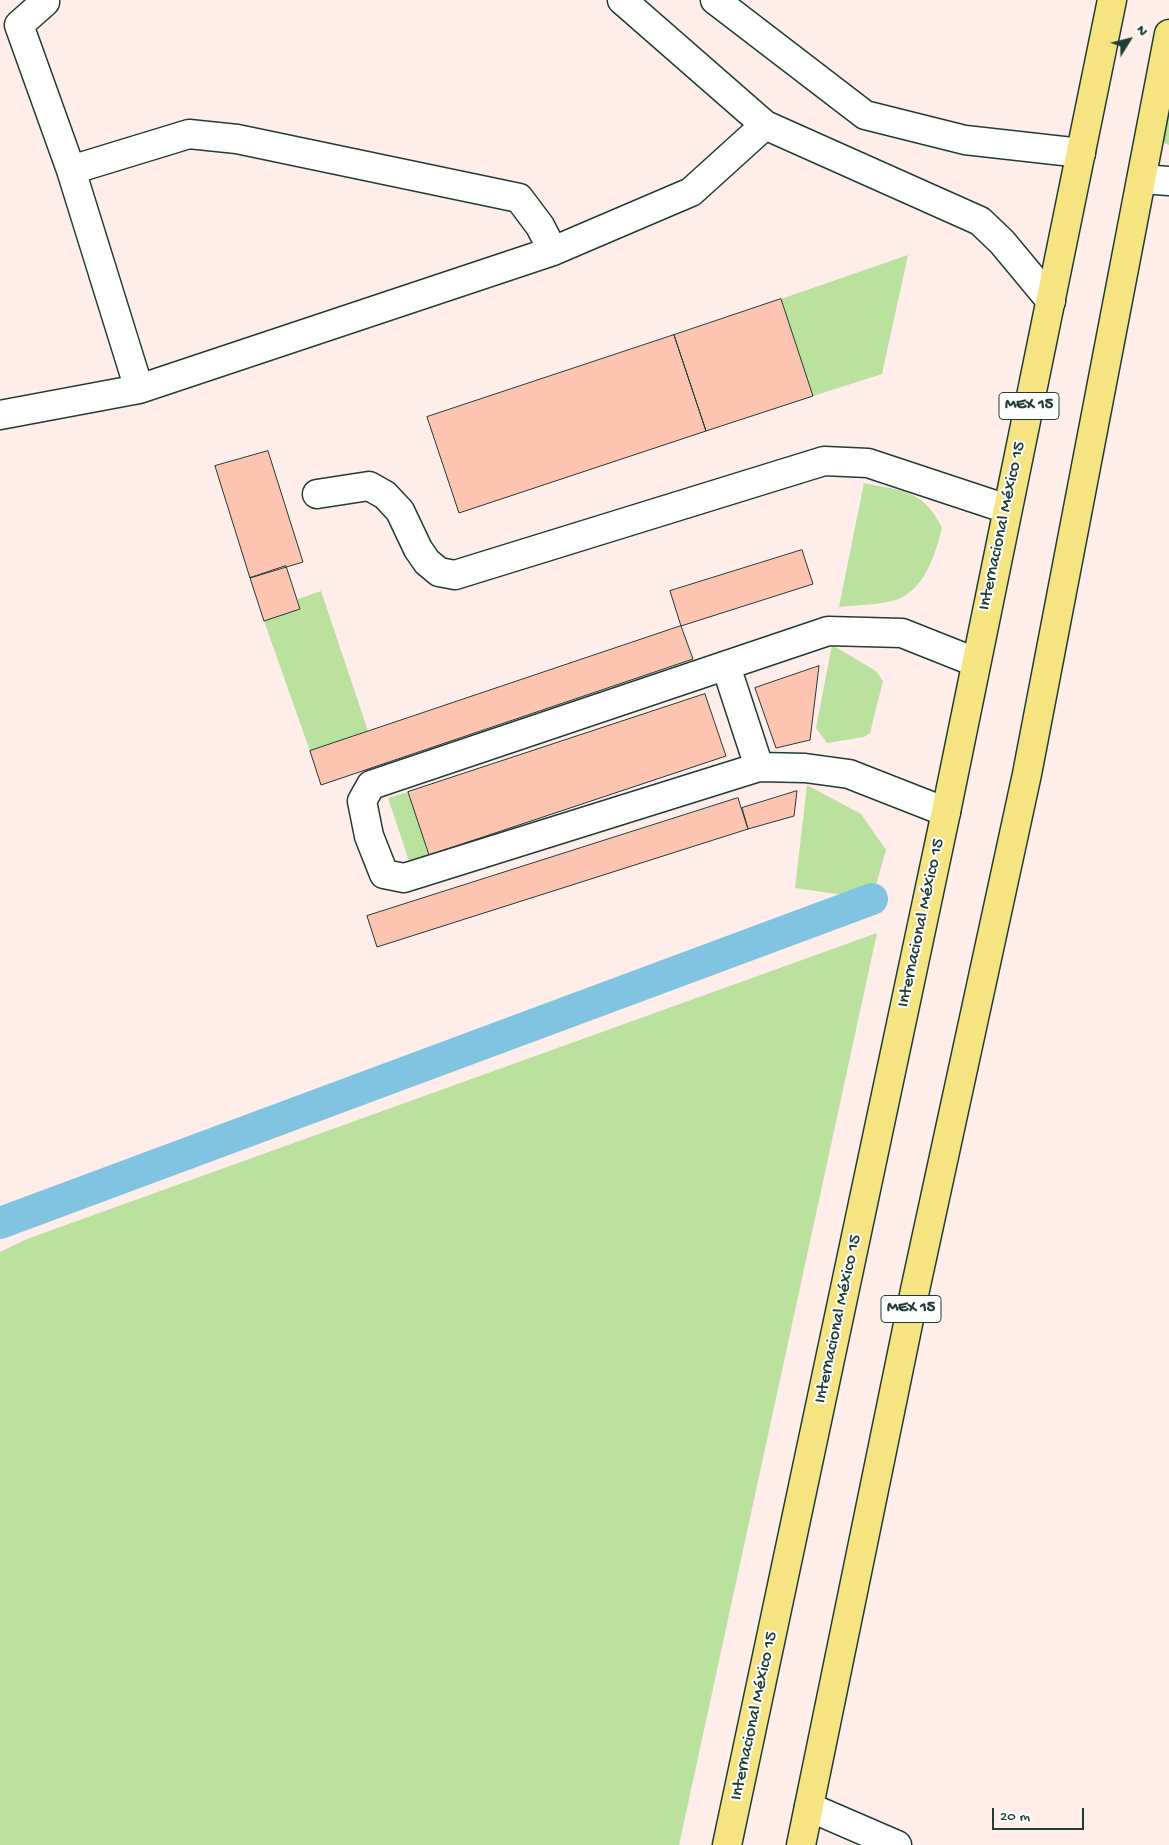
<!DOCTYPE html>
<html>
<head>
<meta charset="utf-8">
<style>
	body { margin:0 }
	#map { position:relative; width:1169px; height:1845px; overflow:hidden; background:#feede8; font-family:"Gochi Hand",sans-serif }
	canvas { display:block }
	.north { position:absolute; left:1104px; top:15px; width:50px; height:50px; -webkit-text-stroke:4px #fff; paint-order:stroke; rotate:54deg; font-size:14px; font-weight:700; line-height:20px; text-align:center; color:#1f3d34 }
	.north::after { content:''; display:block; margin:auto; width:18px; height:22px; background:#1f3d34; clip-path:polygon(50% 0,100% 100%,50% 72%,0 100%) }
	.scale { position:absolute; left:992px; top:1808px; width:92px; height:22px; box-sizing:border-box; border:2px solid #1f3d34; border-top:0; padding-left:6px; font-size:15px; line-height:18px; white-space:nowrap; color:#1f3d34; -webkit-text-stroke:4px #fff; paint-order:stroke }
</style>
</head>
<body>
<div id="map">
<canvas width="1169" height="1845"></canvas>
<div class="north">N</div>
<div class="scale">20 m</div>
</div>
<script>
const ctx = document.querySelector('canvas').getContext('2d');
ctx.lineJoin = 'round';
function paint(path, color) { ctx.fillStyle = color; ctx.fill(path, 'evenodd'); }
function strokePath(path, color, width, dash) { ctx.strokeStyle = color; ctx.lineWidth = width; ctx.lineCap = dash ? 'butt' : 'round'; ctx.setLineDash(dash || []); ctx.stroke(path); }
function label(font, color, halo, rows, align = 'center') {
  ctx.font = font + ' "Gochi Hand",sans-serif'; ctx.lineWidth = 4; ctx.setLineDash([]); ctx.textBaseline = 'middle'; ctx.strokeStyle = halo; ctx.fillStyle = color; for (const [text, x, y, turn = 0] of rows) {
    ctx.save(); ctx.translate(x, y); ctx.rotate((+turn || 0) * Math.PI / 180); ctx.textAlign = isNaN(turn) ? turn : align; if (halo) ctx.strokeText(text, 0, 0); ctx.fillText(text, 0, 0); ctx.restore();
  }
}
paint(new Path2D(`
	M 1169,78 L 1169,145 L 1160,141 Z
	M 908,255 L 882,374 L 813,396 L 781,299 Z
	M 864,483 C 902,491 924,490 942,528 C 935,555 924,593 892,601 C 876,605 856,605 839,607 Z
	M 321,591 L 368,731 L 310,751 L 264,621 L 300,609 L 298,599 Z
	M 832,645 L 876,671 L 883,681 L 870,733 L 864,737 L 827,743 L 816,728 Z
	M 807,785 L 861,814 L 886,850 L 872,899 L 795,888 Z
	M 408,792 L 429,855 L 409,861 L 388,798 Z
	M 877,933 L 679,1845 L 0,1845 L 0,1252 L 27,1239 Z`), '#bae19d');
strokePath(new Path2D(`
	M 0,1223 L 872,899`), '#81c4e2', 32);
const building = new Path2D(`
	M 781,299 L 813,396 L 706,431 L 674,335 Z
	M 674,335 L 706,431 L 459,513 L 427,417 Z
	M 268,451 L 303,562 L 250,578 L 215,466 Z
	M 802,550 L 813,584 L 681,626 L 670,591 Z
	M 286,566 L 300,609 L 264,621 L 250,578 Z
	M 681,626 L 693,659 L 321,785 L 310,751 Z
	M 819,666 L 810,740 L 776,748 L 755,688 Z
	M 705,694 L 726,756 L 429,855 L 408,792 Z
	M 797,791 L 794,816 L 748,829 L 742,808 Z
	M 738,798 L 748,829 L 377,947 L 367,916 Z`);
paint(building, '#fcc4b1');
strokePath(building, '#1f3d34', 1);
const minor = new Path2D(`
	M 622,0 L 765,125 L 980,221 L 1002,242 L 1051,301
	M 715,0 L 865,115 L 965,140 L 1081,153
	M 45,2 L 19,25 L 71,170 L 139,389
	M 71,170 L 189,134 L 237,139 L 519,198 L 540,226 L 553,251
	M 1142,179 L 1169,181
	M 0,415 L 139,389 L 553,251 L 691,192 L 765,125
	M 317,494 L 369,486 L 385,495 L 400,511 L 418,549 L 427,562 L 439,572 L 455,575 L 824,461 L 868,463 L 1007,509
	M 726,666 L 759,767
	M 946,812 L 849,774 L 805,768 L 759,767 L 404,878 L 384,874 L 369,836 L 362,801 L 371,785 L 828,631 L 902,633 L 975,662
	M 809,1807 L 897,1845`);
const major = new Path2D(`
	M 727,1845 L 946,812 L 1112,0
	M 801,1845 L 915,1290 L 1027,774 L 1169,34`);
strokePath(minor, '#1f3d34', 31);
strokePath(major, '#1f3d34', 31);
strokePath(minor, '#fff', 28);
strokePath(major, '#f6e381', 28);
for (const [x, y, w] of [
	[1029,406,60],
	[911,1309,60]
]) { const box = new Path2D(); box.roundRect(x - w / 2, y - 13.5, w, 27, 4); ctx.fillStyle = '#fff'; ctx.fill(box); strokePath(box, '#1f3d34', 1); }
label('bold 16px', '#1f3d34', null, [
	["MEX 15",1029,406],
	["MEX 15",911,1309]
]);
label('18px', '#1f3d34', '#fff', [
	["Internacional México 15",1003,526,-78],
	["Internacional México 15",922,923,-78],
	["Internacional México 15",839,1319,-78],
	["Internacional México 15",755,1716,-78]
]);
</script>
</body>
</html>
